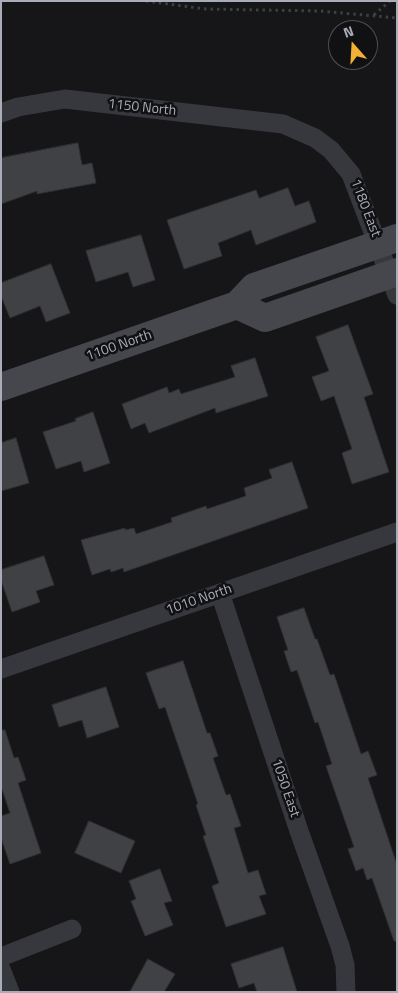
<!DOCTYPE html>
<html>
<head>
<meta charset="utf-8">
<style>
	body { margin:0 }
	#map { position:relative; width:398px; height:993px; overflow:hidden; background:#161618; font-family:"Titillium Web",sans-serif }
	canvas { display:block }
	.frame { position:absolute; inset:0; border:2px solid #a8adb8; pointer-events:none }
	.north { position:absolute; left:328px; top:20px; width:50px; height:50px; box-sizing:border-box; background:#111113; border:1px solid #4d4f55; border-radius:50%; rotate:341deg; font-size:14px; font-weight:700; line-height:20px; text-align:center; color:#a8adb8 }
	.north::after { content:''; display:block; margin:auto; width:18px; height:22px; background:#f2b134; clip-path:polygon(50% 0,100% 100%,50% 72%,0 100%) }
</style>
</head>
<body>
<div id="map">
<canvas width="398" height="993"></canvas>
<div class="frame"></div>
<div class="north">N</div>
</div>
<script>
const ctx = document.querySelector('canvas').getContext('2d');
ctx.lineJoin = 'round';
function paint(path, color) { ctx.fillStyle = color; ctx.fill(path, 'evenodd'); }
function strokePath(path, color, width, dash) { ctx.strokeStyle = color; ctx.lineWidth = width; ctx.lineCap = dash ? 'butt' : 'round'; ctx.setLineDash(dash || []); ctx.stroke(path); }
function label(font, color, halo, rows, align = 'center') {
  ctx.font = font + ' "Titillium Web",sans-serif'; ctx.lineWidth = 5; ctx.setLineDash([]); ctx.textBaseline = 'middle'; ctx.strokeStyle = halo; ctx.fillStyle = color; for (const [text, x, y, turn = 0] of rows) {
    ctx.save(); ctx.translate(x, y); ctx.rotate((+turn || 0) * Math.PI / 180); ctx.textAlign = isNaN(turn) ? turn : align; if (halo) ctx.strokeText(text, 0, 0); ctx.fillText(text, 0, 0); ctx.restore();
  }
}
const building = new Path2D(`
	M 78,143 L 82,165 L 92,163 L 96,183 L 37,194 L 37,191 L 1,204 L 1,158 Z
	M 288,188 L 295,206 L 309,201 L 316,222 L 256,245 L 251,230 L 218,243 L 222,256 L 184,269 L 167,220 L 256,190 L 259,198 Z
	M 141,235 L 155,280 L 133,287 L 128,272 L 96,282 L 86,251 Z
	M 51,264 L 70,313 L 46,322 L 40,306 L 10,318 L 1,296 L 1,283 Z
	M 348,325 L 373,394 L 364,397 L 389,472 L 352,484 L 342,453 L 352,449 L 334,396 L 321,401 L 312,377 L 329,371 L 316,337 Z
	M 255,358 L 268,396 L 216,413 L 215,408 L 149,433 L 145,423 L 131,429 L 122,404 L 167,387 L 169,393 L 179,389 L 181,394 L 235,377 L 231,366 Z
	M 93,412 L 110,463 L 84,472 L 81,461 L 56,469 L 43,432 L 76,421 L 75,419 Z
	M 16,438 L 29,483 L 1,491 L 1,443 Z
	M 292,462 L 308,508 L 124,572 L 123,568 L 111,572 L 110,569 L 92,575 L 81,540 L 125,528 L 125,530 L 134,528 L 136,534 L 172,522 L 171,518 L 206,506 L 207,509 L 246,496 L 244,488 L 272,478 L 269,470 Z
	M 44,556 L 54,585 L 36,591 L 40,602 L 12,612 L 1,580 L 1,570 Z
	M 304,608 L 315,639 L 317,639 L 330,675 L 334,674 L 361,754 L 368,751 L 377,775 L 368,778 L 397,865 L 397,941 L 394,941 L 372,878 L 367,880 L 363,868 L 356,871 L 348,849 L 354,847 L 326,766 L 332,764 L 318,722 L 315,723 L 297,670 L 291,672 L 284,651 L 288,650 L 277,617 Z
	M 183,661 L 207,733 L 210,733 L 218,756 L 213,758 L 226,795 L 230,794 L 241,826 L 234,828 L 248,873 L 258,870 L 266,894 L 259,896 L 266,914 L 226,927 L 212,886 L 219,883 L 203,836 L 206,835 L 196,805 L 198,804 L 165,707 L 159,709 L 146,673 Z
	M 106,687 L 119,727 L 87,738 L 82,720 L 59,727 L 52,705 Z
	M 1,730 L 5,730 L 14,758 L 18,757 L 26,780 L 18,783 L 41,853 L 10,864 L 1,838 L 1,816 L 10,813 L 1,786 Z
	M 89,821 L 135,841 L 121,873 L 75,853 Z
	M 160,869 L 172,901 L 164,903 L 173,925 L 145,936 L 131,901 L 136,899 L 129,881 Z
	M 283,947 L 297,992 L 257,992 L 254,983 L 239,988 L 231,964 Z
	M 148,959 L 175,974 L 164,992 L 130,992 Z`);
paint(building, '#404145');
strokePath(building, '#303034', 1);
strokePath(new Path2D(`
	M 146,1 L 205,9 L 320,11 L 397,18
	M 374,15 L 390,1`), '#3d3f44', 3, [2.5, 4]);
strokePath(new Path2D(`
	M 1,113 L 18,107 L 65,99 L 283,124 L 315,138 L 331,150 L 351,174 L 397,295
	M 220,593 L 299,831 L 340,946 L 345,965 L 346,992
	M 1,669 L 397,532
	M 1,957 L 72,929
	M 1,969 L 10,992`), '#37383d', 19);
strokePath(new Path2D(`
	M 237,305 L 265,318 L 397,272
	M 1,387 L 237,305 L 254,287 L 397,238`), '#45474d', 28);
label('14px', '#a8adb8', '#111113', [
	["1150 North",142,108,6],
	["1180 East",365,208,69],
	["1100 North",119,346,-19],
	["1010 North",199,600,-19],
	["1050 East",285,788,71]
]);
</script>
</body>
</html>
